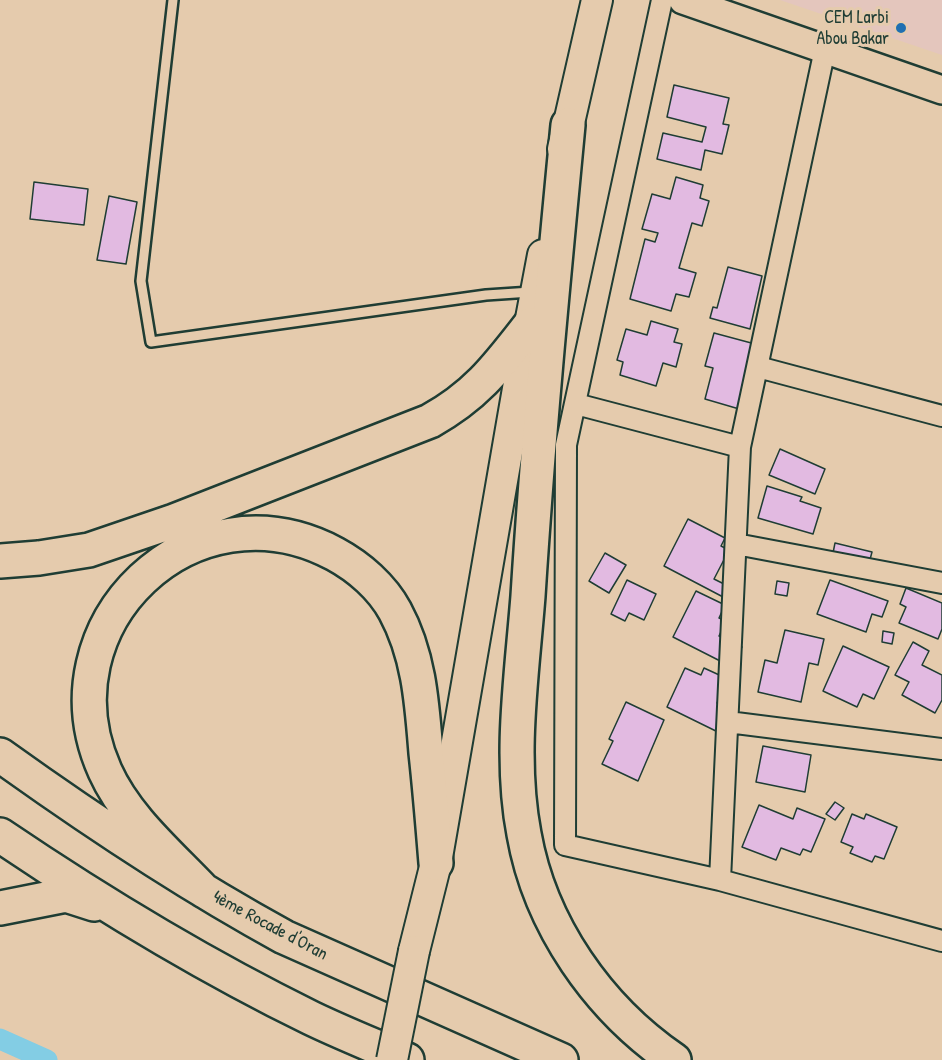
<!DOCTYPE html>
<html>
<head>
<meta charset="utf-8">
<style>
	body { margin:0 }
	canvas { display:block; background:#e5cbad }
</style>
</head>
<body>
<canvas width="942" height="1060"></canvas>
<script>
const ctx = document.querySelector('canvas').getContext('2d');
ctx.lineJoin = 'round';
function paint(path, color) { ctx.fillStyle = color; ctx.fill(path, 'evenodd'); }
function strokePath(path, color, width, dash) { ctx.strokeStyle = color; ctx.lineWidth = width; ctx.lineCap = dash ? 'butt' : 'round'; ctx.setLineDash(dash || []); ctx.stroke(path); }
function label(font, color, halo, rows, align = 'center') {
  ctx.font = font + ' "Patrick Hand",sans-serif'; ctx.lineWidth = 6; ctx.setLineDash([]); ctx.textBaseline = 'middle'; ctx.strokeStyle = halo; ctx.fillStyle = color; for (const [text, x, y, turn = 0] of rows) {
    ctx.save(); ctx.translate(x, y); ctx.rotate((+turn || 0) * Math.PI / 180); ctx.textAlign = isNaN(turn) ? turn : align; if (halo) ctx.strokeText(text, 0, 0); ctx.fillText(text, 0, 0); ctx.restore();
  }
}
paint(new Path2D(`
	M 780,0 L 942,0 L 942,55 Z`), '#e4c6bd');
strokePath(new Path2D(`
	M 0,1039 L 47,1060`), '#83cde4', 21);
const building = new Path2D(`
	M 674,85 L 729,98 L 723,124 L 729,125 L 722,154 L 705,150 L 701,170 L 657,159 L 663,133 L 702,142 L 706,127 L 667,117 Z
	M 676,177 L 703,185 L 700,198 L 709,201 L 702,226 L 692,223 L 679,268 L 696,273 L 689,297 L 676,294 L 671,311 L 630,299 L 645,239 L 655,242 L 658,233 L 642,229 L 652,194 L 670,199 Z
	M 34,182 L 88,189 L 84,225 L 30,219 Z
	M 109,196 L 137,202 L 126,264 L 97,260 Z
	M 728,267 L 762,276 L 750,329 L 710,318 L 713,307 L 717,308 Z
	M 651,321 L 678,329 L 674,342 L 682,344 L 676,367 L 663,363 L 656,386 L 620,375 L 623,362 L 617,360 L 626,329 L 647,335 Z
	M 714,333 L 755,344 L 742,390 L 751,393 L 746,411 L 705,399 L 713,368 L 705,366 Z
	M 780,449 L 825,469 L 815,494 L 769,475 Z
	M 767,486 L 802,497 L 800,501 L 821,508 L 813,534 L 758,518 Z
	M 688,519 L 725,538 L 721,546 L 729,550 L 714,579 L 730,587 L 725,598 L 664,566 Z
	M 835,543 L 872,552 L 868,567 L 832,558 Z
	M 605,553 L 626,565 L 609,593 L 589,581 Z
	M 627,580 L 656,594 L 644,620 L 629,613 L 625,621 L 611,614 Z
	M 830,580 L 888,601 L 882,617 L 872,614 L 866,632 L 817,614 Z
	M 777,581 L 789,583 L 787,596 L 775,594 Z
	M 906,588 L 942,603 L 942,629 L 938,639 L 899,623 L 906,607 L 900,604 Z
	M 696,591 L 725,605 L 719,618 L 726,621 L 719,636 L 742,647 L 732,667 L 673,637 Z
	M 785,630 L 824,639 L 818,665 L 809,663 L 801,702 L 758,692 L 765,660 L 777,663 Z
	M 883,631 L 894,633 L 892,644 L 882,642 Z
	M 913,642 L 929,651 L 922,665 L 942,675 L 942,700 L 935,713 L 902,695 L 909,682 L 895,675 Z
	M 843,646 L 889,667 L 874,699 L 863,694 L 857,707 L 823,691 Z
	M 685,668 L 701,675 L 704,668 L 728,679 L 717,703 L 735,711 L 724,735 L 667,707 Z
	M 626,702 L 664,720 L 638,781 L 602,764 L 613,741 L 609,739 Z
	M 763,746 L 811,755 L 805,792 L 756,782 Z
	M 835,802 L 844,808 L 835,820 L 826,814 Z
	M 759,805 L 793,819 L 797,808 L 825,819 L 811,852 L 803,849 L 800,855 L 781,848 L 776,860 L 742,847 Z
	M 852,814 L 864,819 L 866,814 L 897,827 L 884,859 L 875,856 L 872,862 L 850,853 L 853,847 L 841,842 Z`);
paint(building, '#e2bae1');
strokePath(building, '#1f3d34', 1.5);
const service = new Path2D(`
	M 173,0 L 141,281 L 151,342 L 486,295 L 531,292`);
const minor = new Path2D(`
	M 662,0 L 566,445 L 565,845 L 720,880 L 942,941
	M 758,367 L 942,416
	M 576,404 L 740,447
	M 736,544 L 942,583
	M 728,722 L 942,749
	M 720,880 L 740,447 L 825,49`);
const secondary = new Path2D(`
	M 683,0 L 942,90`);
const primary = new Path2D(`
	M 563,149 L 597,0
	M 414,951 L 436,863 L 520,377 L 543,255`);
const motorway = new Path2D(`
	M 568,125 C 553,282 538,438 528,596 C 522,674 509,756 524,834 C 540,925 598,1008 674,1060
	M 0,561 L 39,558 L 89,550 L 174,521 L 430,421 C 477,395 498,366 530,325
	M 0,755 C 92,821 185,883 284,937 L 561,1060
	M 0,835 C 99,902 203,965 311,1018 C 342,1033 375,1046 407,1060
	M 204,891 C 169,854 126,818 105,771 C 39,624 194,478 335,554 C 359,567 382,587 395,611 C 419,655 422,703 426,753 C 430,789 433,826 436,863
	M 0,908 L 66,895 L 94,904`);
strokePath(service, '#1f3d34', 14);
strokePath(minor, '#1f3d34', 24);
strokePath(secondary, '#1f3d34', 32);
strokePath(primary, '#1f3d34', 34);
strokePath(motorway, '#1f3d34', 38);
strokePath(service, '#e5cbad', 9);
strokePath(minor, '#e5cbad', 20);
strokePath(secondary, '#e5cbad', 27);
strokePath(primary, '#e5cbad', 30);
strokePath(motorway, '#e5cbad', 33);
const primaryBridge = new Path2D(`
	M 392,1060 L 414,951`);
strokePath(primaryBridge, '#1f3d34', 34, []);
strokePath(primaryBridge, '#e5cbad', 30);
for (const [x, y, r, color] of [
	[901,28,6,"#1f6fb2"]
]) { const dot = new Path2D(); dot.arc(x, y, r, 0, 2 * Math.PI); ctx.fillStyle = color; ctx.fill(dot); strokePath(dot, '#e5cbad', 2); }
label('18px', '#1f3d34', '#e5cbad', [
	["CEM Larbi",889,18],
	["Abou Bakar",889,39]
], 'right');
label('18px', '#1f3d34', '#e5cbad', [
	["4ème Rocade d'Oran",270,926,28]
]);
</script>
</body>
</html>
